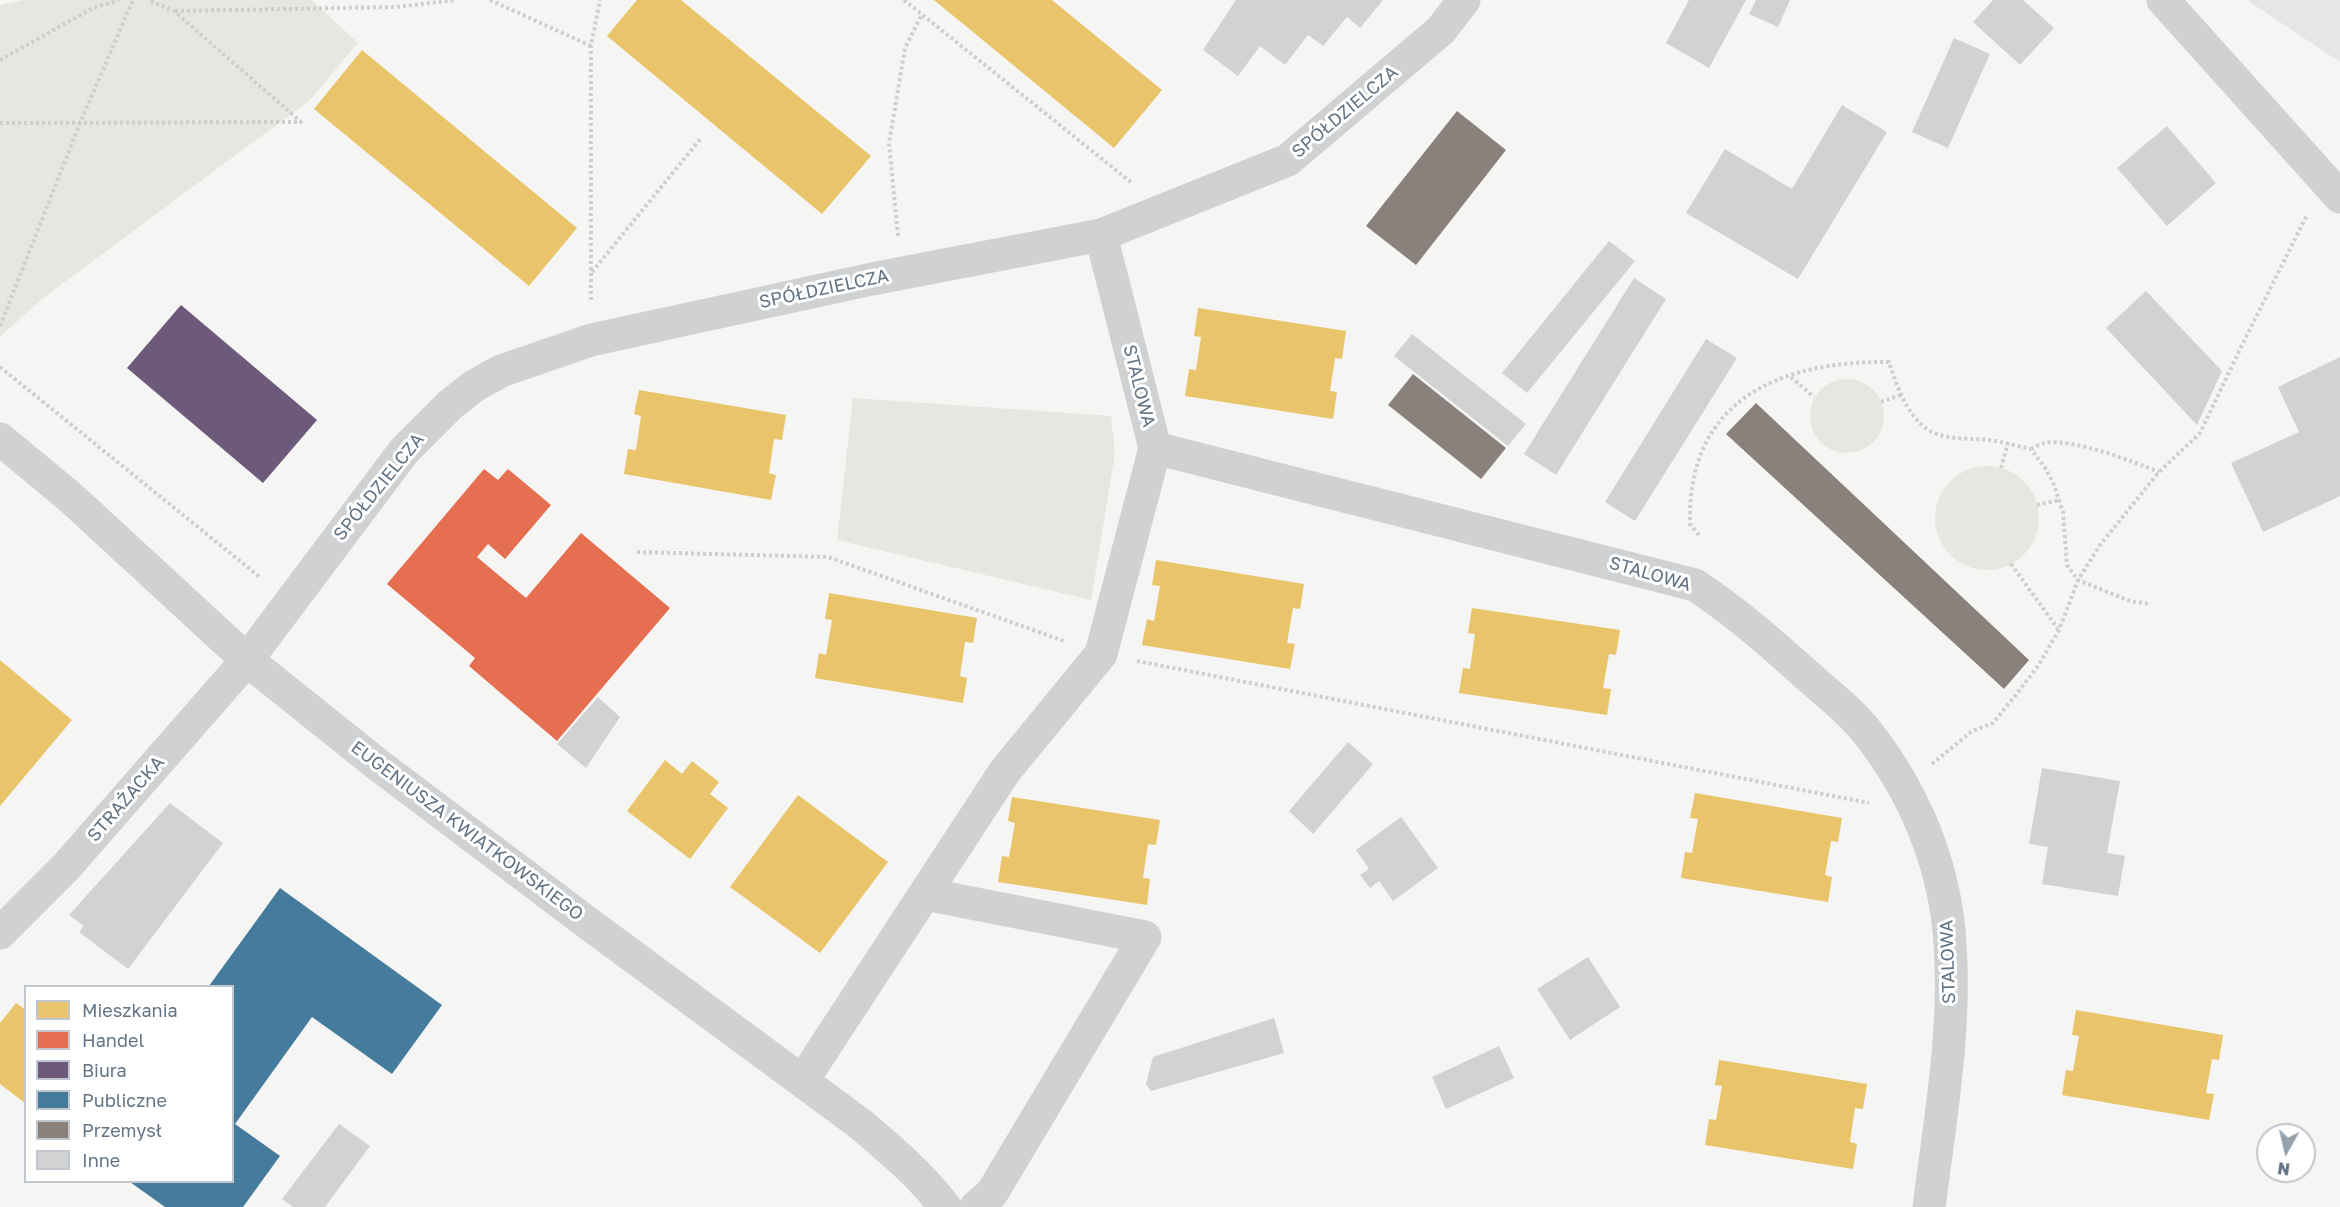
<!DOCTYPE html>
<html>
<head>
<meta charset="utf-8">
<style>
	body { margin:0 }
	#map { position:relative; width:2340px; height:1207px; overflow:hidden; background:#f5f5f3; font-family:"Golos Text",sans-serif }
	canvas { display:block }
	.legend { position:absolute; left:24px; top:985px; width:210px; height:198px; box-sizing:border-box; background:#fff; border:2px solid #c0c7ce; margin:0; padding:8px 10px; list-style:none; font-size:18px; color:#627485 }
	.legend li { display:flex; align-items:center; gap:12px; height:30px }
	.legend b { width:30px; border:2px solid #c0c7ce }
	.north { position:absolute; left:2256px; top:1123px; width:60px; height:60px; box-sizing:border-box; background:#fff; border:2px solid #c0c7ce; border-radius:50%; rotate:188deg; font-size:16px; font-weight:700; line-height:24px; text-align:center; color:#627485 }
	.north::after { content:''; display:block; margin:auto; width:21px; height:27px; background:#95a1ac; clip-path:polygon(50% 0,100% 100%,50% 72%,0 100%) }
</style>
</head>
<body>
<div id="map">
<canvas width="2340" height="1207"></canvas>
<ul class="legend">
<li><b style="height:16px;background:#e9c46a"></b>Mieszkania</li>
<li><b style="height:16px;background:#e76f51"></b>Handel</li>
<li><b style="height:16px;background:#6d597a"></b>Biura</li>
<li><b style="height:16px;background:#457b9d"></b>Publiczne</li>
<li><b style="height:16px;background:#8a817c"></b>Przemysł</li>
<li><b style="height:16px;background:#d1d2d3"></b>Inne</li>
</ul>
<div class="north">N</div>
</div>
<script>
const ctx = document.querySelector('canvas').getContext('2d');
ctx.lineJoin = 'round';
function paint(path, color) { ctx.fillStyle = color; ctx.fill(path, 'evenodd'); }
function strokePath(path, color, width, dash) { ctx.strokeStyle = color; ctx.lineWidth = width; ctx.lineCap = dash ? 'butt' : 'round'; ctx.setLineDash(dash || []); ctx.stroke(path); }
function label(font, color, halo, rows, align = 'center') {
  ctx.font = font + ' "Golos Text",sans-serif'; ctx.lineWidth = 6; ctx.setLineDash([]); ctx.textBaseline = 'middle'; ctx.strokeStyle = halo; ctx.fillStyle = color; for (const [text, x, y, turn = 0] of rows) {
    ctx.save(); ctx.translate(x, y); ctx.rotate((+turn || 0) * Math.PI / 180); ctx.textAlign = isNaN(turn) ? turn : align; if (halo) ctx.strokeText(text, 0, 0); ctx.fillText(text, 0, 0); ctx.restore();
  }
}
paint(new Path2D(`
	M 2248,0 L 2340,0 L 2340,62 L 2250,2 Z`), '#e5e6e5');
paint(new Path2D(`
	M 24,0 L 312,0 L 358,43 L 310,100 L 43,298 L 0,337 L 0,5 Z
	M1810 416a37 37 0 1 1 74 0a37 37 0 1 1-74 0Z
	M 853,398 L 1111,416 L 1115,453 L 1091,600 L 837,540 Z
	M1935 518a52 52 0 1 1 104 0a52 52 0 1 1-104 0Z`), '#e4e8e1');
paint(new Path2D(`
	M 637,0 L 681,0 L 871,156 L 822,214 L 607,36 Z
	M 934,0 L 1052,0 L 1162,90 L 1114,148 Z
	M 362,50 L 577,228 L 529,286 L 314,109 Z
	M 1198,308 L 1346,331 L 1342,359 L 1335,358 L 1330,391 L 1337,392 L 1333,419 L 1185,396 L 1189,369 L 1196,370 L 1201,337 L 1194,336 Z
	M 639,390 L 786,415 L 782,440 L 774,439 L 769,473 L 776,475 L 771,500 L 624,474 L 628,449 L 636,450 L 641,416 L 634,414 Z
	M 1156,560 L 1304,584 L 1300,609 L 1293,608 L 1287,643 L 1295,644 L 1290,669 L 1142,645 L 1147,619 L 1154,621 L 1160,586 L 1152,585 Z
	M 829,593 L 977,618 L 973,643 L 965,642 L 960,676 L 967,678 L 963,703 L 815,678 L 819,653 L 826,655 L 832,620 L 825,619 Z
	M 1472,608 L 1620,630 L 1616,655 L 1609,654 L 1603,688 L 1611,689 L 1607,715 L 1459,693 L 1463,668 L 1470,669 L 1475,634 L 1468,633 Z
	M 0,660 L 72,720 L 0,806 Z
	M 665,760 L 682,774 L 692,761 L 719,782 L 710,794 L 728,808 L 690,859 L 627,811 Z
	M 1695,793 L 1842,818 L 1838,842 L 1831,841 L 1825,875 L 1832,877 L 1828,902 L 1681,878 L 1685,852 L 1692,853 L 1698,819 L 1690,818 Z
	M 798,795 L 888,862 L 820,953 L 730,887 Z
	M 1012,797 L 1160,820 L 1156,845 L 1148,844 L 1143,878 L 1150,879 L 1147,905 L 998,882 L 1002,856 L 1009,857 L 1015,823 L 1008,821 Z
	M 16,1003 L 26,1010 L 25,1103 L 0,1084 L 0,1023 Z
	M 2076,1010 L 2223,1035 L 2219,1060 L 2212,1059 L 2206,1093 L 2214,1094 L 2209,1120 L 2062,1095 L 2066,1070 L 2073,1071 L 2079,1036 L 2072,1035 Z
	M 1719,1060 L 1867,1084 L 1863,1109 L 1855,1108 L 1850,1142 L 1857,1144 L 1853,1169 L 1705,1145 L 1709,1119 L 1716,1120 L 1722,1086 L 1715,1085 Z`), '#e9c46a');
paint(new Path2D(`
	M 484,469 L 498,480 L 508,469 L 551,505 L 505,559 L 488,544 L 477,557 L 526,598 L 581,533 L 670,608 L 557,741 L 469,666 L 475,658 L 387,584 Z`), '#e76f51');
paint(new Path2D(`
	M 181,305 L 317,420 L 263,483 L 127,368 Z`), '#6d597a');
paint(new Path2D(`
	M 280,888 L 442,1005 L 392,1074 L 312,1017 L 235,1124 L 280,1156 L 243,1207 L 165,1207 L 130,1182 L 232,1182 L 232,986 L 209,986 Z`), '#457b9d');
paint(new Path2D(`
	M 1457,111 L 1506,150 L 1416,265 L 1366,226 Z
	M 1413,374 L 1506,448 L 1481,479 L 1388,405 Z
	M 1756,403 L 2029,660 L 2004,689 L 1726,434 Z`), '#8a817c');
paint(new Path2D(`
	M 1236,0 L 1383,0 L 1360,28 L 1347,17 L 1323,46 L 1308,35 L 1285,65 L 1260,46 L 1238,76 L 1203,50 Z
	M 1689,0 L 1746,0 L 1709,68 L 1666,43 Z
	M 1756,0 L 1790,0 L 1778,27 L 1749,14 Z
	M 1993,0 L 2023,0 L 2054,28 L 2020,65 L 1973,22 Z
	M 1954,38 L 1990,54 L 1948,148 L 1912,132 Z
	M 1842,105 L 1887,132 L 1798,279 L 1686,213 L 1725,149 L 1792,189 Z
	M 2167,126 L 2216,183 L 2167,226 L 2117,168 Z
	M 1609,241 L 1635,261 L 1527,393 L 1502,373 Z
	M 1634,278 L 1666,299 L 1556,475 L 1524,454 Z
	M 2146,291 L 2222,371 L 2197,425 L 2106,328 Z
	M 1412,334 L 1526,424 L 1508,446 L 1394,356 Z
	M 1706,339 L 1737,358 L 1635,521 L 1605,502 Z
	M 2340,357 L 2340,496 L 2263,532 L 2231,463 L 2299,432 L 2278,387 Z
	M 598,697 L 620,717 L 586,768 L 557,744 Z
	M 1348,742 L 1373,764 L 1313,834 L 1289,811 Z
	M 2042,768 L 2120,781 L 2107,853 L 2125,856 L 2118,896 L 2042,884 L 2048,847 L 2029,844 Z
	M 170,803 L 223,843 L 128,969 L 79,932 L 84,926 L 69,915 Z
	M 1401,817 L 1438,868 L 1393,901 L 1379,881 L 1370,888 L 1360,875 L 1369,869 L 1356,850 Z
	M 1588,957 L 1620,1007 L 1570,1040 L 1537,989 Z
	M 1274,1018 L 1284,1053 L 1151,1091 L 1146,1084 L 1153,1057 Z
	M 1499,1046 L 1514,1078 L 1446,1109 L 1432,1077 Z
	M 339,1124 L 370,1146 L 325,1207 L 293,1207 L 282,1199 Z`), '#d1d2d3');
strokePath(new Path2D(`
	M 490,0 L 591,46
	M 904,0 L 1132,183
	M 175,11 L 396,7 L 455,0
	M 0,60 L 93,8 L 119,0
	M 0,123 L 301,122 L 174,11 L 148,0
	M 898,236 L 889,143 L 905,48 L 922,14
	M 592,272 L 702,137
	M 591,300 L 591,46 L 600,0
	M 0,326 L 80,123 L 133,0
	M 0,367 L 261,578
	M 1791,377 L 1814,397
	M 1881,402 L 1903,394
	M 2031,449 C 2035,447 2040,444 2044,443 C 2074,438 2131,461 2159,472
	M 2001,468 L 2008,443
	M 2037,505 L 2059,500
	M 1699,535 L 1690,524 C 1687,399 1780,361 1889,362 C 1897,387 1910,425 1937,434 C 1953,440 1973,438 1989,440 C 2003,442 2017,446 2031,449 L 2046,469 L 2054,485 L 2063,512 L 2067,565 L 2078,580 L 2130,601 L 2150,604
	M 637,552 L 828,557 L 1064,641
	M 2011,564 L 2058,629
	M 1137,661 L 1869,803
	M 1932,764 L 1972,731 L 1993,723 L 2015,696 L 2038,666 L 2059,630 L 2078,580 L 2100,545 L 2159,472 L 2200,433 L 2244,341 L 2307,215`), '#cecece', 4, [3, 3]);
strokePath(new Path2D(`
	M 2163,0 L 2340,197
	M 1101,235 L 1155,448 L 1695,585 C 1733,610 1767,639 1801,670 C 1822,689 1850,710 1867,732 C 1915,793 1946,867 1950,945 C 1956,1032 1940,1120 1929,1207
	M 0,439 L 70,497 L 247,660 L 377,764 L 589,924 L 859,1123 C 890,1149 921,1175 945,1207
	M 925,894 L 1145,937 L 992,1193 L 976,1207
	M 0,933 L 66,867 L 247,660 L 404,451 L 450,405 L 474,386 L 501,371 L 591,340 L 872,279 L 1101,235 L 1288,160 L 1441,30 L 1464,0
	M 803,1080 L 1005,771 L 1101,654 L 1155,448`), '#d0d1d2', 33);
label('18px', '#627485', '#fff', [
	["SPÓŁDZIELCZA",1345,112,-40],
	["SPÓŁDZIELCZA",824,289,-12],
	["STALOWA",1139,386,76],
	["SPÓŁDZIELCZA",379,487,-51],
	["STALOWA",1650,574,16],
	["STRAŻACKA",126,799,-49],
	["EUGENIUSZA KWIATKOWSKIEGO",467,831,37],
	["STALOWA",1948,962,-92]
]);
</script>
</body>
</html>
